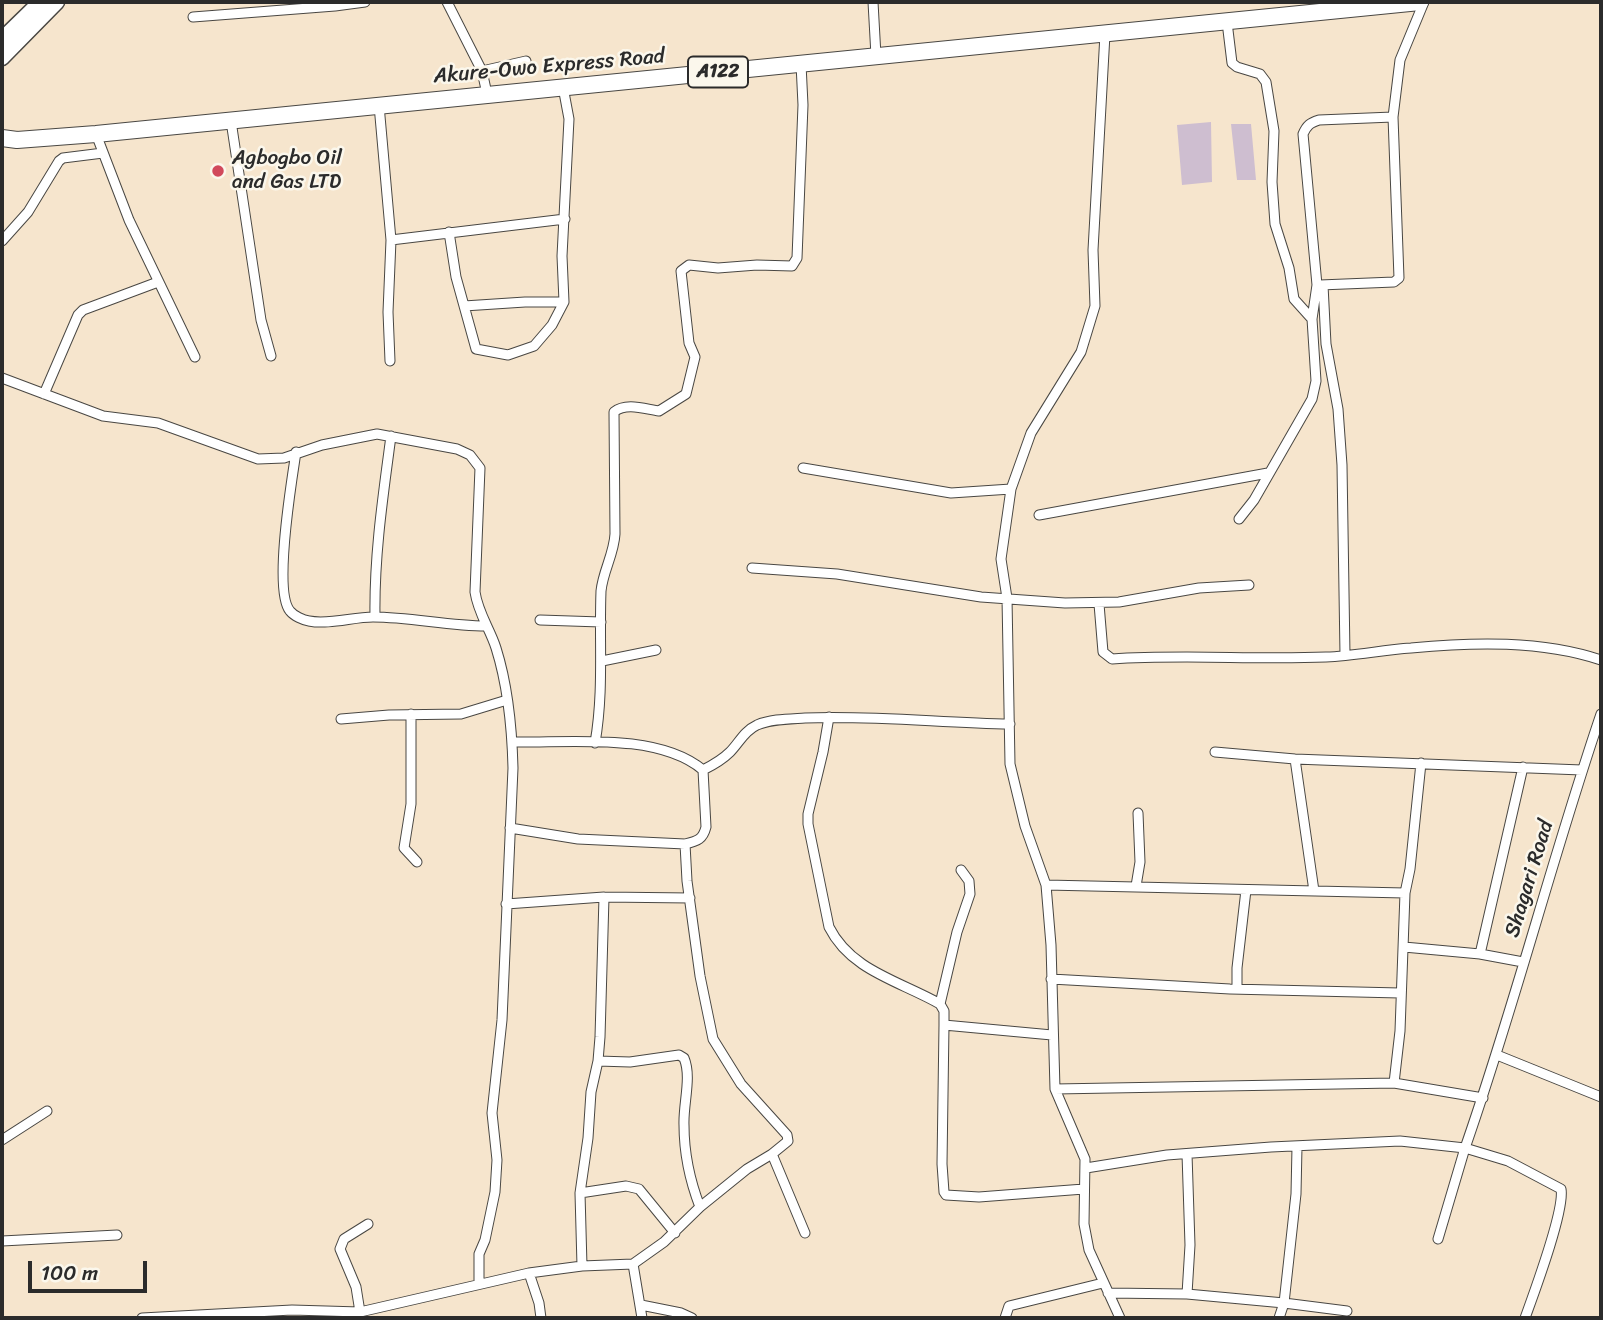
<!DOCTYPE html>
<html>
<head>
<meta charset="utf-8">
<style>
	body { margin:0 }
	#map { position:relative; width:1603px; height:1320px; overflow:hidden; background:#f6e5cd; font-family:Sriracha,sans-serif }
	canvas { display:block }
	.frame { position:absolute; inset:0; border:4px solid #2b2b2b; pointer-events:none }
	.scale { position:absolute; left:28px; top:1261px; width:119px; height:32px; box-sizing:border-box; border:4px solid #2b2b2b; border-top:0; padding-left:9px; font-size:21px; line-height:24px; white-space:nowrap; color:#2b2b2b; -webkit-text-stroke:5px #fbf7ec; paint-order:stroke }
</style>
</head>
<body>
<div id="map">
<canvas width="1603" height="1320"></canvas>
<div class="frame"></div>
<div class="scale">100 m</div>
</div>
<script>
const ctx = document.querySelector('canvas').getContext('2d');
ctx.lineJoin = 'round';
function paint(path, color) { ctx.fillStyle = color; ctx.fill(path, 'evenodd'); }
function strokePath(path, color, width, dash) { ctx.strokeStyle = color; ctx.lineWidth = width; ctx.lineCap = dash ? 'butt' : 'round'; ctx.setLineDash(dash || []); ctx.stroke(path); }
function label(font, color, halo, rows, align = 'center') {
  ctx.font = font + ' Sriracha,sans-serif'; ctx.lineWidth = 5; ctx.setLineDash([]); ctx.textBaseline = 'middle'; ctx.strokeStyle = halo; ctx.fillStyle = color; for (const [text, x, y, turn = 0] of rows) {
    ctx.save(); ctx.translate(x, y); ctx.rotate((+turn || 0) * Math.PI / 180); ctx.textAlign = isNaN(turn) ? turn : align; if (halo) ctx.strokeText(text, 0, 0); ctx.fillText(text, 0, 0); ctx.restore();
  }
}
paint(new Path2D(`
	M 1211,122 L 1212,182 L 1182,185 L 1177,125 Z
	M 1231,124 L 1251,124 L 1256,180 L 1237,180 Z`), '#cebed0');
const street = new Path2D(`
	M 447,2 L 482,71 L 487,94
	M 873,2 L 876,56
	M 193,17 L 335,6 L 365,2
	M 1227,22 L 1232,63 L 1237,67 L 1260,74 L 1266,82 L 1274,131 L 1272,182 L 1275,224 L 1289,268 L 1294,299 L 1312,319 L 1316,381 L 1312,399 L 1254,500 L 1239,519
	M 1105,34 L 1093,250 L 1095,306 L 1081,352 L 1031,433 L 1011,489 L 1001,559 L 1007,598 L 1010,764 L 1025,826 L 1046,885 L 1051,945 L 1055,1089 L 1085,1159 L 1084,1224 L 1089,1250 L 1120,1318
	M 482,71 L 526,61
	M 379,105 L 391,240 L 388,312 L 390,361
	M 231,121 L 261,320 L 271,356
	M 96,134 L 129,220 L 195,357
	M 449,232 L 456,277 L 476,349 L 508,355 L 534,346 L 552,325 L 564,302 L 562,256 L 569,119 L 563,87
	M 391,240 L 565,219
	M 2,241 L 28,212 L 59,161 L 63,158 L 103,153
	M 1320,285 L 1394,282 L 1399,278 L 1393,117 L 1400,60 L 1424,2
	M 1323,285 L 1326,344 L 1338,409 L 1342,465 L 1345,655
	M 464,306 L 525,302 L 564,302
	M 1312,319 L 1317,285 L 1303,134 C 1307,125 1310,123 1319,120 L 1393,117
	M 2,378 L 103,416 L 158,423 L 258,459 L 284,458 L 322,445 L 377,434 L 457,449 L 470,455 L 480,468 L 475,592 C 478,613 490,629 496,648 C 508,686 512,728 513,768 L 502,1020 L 492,1113 L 497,1160 L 495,1192 L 485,1240 L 479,1254 L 479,1284
	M 44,394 L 78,315 L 83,310 L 158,282
	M 296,452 C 292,479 273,591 290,611 C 294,616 303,620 309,621 C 329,625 353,617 373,617 C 411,617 448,626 486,626
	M 803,468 L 951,493 L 1011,489
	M 1039,515 L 1268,473
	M 752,568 L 837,574 L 981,597 L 1065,603 L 1119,602 L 1199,588 L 1249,585
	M 1099,604 L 1103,652 L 1112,659 C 1184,654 1255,660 1326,657 C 1354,656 1382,650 1411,648 C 1473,642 1541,640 1601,660
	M 375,617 C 374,556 383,496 391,436
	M 540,620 L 601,622
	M 602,661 L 656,650
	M 411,714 L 411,804 L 404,848 L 417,862
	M 829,717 L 823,752 L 808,814 L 808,824 L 829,927 C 851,971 900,981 940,1004 L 944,1011 L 944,1025 L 1052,1035
	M 341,719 L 389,715 L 461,714 L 507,700
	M 513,742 C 569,743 658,732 703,770 C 713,765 722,760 730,752 C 739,743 744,731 757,725 C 771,719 789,719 805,718 C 873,715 942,723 1010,724
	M 595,743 C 604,691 599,643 601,591 C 603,571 614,554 615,534 L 614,412 C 626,402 645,409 659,411 L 686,394 L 695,357 L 689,343 L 681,271 L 689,265 L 718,268 L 757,265 L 792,266 L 797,258 L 803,105 L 801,64
	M 1215,752 L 1295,759 L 1582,770
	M 1295,759 L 1314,891
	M 510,828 L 578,839 L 685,844 C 698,841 703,839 706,827 L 703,770
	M 1046,885 L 1405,893
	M 1136,886 L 1140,862 L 1138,813
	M 506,904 L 604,897 L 690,898
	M 1404,947 L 1480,954 L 1523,962
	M 1480,954 L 1523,767
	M 1051,979 L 1230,989 L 1400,993
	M 1237,989 L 1237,968 L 1246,890
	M 940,1004 L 957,932 L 970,894 L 969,881 L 961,870
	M 944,1025 L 942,1164 L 944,1192 L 946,1195 L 979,1197 L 1084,1189
	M 1497,1055 L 1601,1097
	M 598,1061 L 630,1062 L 679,1055 L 684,1058 C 692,1077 683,1104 684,1125 C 684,1152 690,1181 700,1207
	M 1394,1083 L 1400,1031 L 1405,893 L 1410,869 L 1421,763
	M 1055,1089 L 1394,1083 L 1483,1098
	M 2,1140 L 47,1111
	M 772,1154 L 805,1233
	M 1086,1168 L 1167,1155 L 1271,1147 L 1400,1141 L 1465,1148 C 1515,1005 1552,858 1601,714
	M 580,1193 L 626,1186 L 639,1189 L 675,1233
	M 1438,1239 L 1465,1148 L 1508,1161 L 1561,1189 C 1565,1210 1534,1293 1525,1318
	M 2,1241 L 117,1235
	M 633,1264 L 642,1318
	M 582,1266 L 580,1193 L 588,1138 L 591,1092 L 598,1061 L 600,1037 L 604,897
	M 529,1273 L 539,1303 L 541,1318
	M 1108,1293 L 1187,1294 L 1284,1303 L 1347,1311
	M 1187,1294 L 1190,1245 L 1187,1154
	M 641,1305 L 681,1313 L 692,1318
	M 360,1312 L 356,1287 L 340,1249 L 344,1239 L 368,1224
	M 142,1318 L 292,1310 L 360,1312 L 529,1273 L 582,1266 L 633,1264 L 664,1242 L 700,1207 L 747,1169 L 772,1154 L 788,1141 L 787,1135 L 741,1084 L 713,1039 L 700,976 L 687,881 L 685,844
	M 1005,1318 L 1009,1306 L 1103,1283
	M 1279,1318 L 1284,1303 L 1296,1194 L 1297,1147`);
const primary = new Path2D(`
	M 2,39 L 40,2
	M 2,58 L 57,2`);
const highway = new Path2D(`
	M 2,138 L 17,140 L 96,134 L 1420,2`);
strokePath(street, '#494743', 11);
strokePath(primary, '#494743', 17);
strokePath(highway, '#494743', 18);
strokePath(street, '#fff', 9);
strokePath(primary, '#fff', 14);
strokePath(highway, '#fff', 16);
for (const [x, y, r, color] of [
	[218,171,7,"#d1495b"]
]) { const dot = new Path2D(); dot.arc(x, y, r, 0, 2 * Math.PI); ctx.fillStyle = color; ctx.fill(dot); strokePath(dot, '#fbf7ec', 2.5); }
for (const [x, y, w] of [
	[718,72,60]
]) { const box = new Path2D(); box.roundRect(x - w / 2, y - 15.5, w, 31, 5); ctx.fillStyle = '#fbf7ec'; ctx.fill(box); strokePath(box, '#2b2b2b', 2); }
label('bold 19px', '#2b2b2b', null, [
	["A122",718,72]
]);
label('21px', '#2b2b2b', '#fbf7ec', [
	["Akure-Owo Express Road",549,67,-5],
	["Shagari Road",1530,879,-73]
]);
label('21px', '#2b2b2b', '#fbf7ec', [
	["Agbogbo Oil",232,159],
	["and Gas LTD",232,183]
], 'left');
</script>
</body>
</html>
